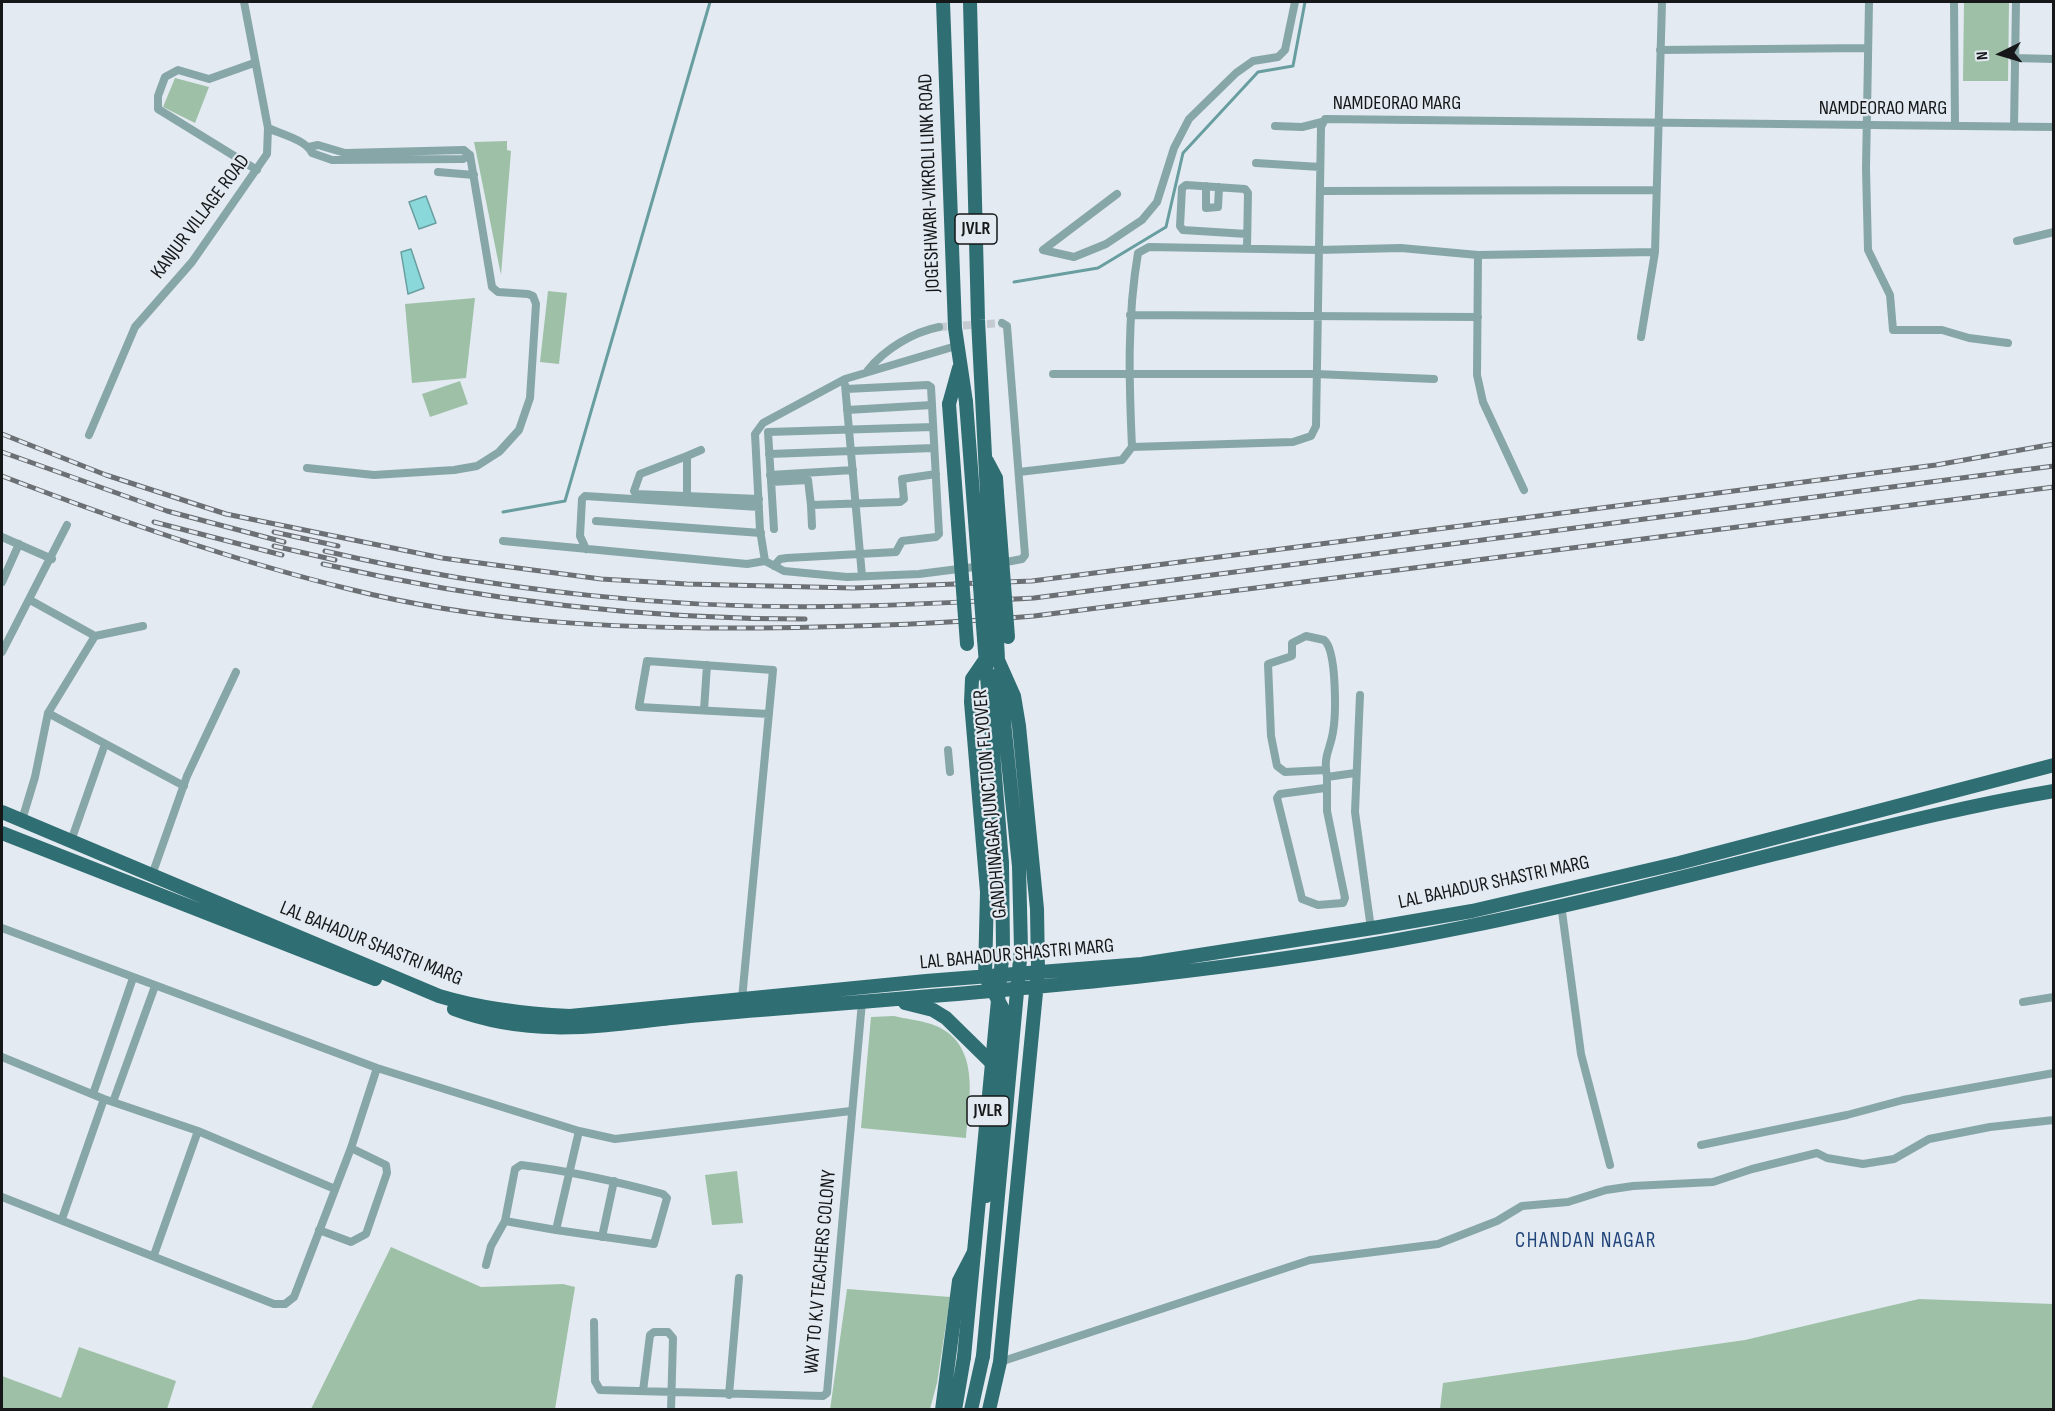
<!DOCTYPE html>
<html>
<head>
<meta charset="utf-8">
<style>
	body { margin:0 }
	#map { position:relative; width:2055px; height:1411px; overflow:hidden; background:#e3eaf1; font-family:"Sofia Sans Condensed",sans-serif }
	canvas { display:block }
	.frame { position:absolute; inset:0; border:3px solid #151719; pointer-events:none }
	.north { position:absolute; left:1971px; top:24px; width:60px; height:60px; -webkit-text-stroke:4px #e3eaf1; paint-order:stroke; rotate:265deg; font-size:16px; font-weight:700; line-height:24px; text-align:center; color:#151719 }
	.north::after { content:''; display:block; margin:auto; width:21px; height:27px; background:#151719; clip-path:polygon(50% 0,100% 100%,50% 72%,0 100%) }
</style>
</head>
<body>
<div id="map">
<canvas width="2055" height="1411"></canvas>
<div class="frame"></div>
<div class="north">N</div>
</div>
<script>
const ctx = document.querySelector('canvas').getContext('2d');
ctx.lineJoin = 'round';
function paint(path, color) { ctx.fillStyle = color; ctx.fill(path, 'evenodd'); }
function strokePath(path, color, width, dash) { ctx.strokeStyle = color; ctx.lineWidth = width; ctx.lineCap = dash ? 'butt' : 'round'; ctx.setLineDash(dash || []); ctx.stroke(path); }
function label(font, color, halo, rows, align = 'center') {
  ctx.font = font + ' "Sofia Sans Condensed",sans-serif'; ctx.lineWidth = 4.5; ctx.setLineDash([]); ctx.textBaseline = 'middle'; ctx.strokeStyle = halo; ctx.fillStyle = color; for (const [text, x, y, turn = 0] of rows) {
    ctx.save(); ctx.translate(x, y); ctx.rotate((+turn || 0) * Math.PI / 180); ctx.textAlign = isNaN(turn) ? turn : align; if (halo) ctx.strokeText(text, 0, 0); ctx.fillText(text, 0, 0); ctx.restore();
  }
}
paint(new Path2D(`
	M 1964,2 L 2009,2 L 2008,81 L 1963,81 Z
	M 175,78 L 209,87 L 195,123 L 163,107 Z
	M 507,141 L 507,150 L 511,151 L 501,275 L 474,142 Z
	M 548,291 L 567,293 L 559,364 L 540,362 Z
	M 475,298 L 466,378 L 412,383 L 405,304 Z
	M 460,381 L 468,404 L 430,417 L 422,394 Z
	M 894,1016 C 906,1019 919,1020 931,1024 C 981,1041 970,1096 966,1138 L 861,1128 L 871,1017 Z
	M 737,1171 L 743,1223 L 712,1225 L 705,1175 Z
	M 391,1247 L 481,1287 L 563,1284 L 575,1287 L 555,1409 L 311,1409 Z
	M 847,1289 L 950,1297 L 937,1383 L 930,1409 L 830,1410 Z
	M 1919,1299 L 2053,1304 L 2053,1409 L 1440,1409 L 1443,1383 L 1745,1340 Z
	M 79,1347 L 176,1381 L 167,1409 L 2,1409 L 2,1376 L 61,1398 Z`), '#9dc0a7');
const water = new Path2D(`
	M 426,196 L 436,223 L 419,229 L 409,202 Z
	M 411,249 L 424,288 L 408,294 L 401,252 Z`);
paint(water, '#8bd8da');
strokePath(water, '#689ea0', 1.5);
strokePath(new Path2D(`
	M 1014,282 L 1098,268 L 1166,227 L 1183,153 L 1258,72 L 1293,66 L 1305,2
	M 503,512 L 565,501 L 710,2`), '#689ea0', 3);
strokePath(new Path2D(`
	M 939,327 L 1002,323`), '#c4cad1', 8, [8, 4]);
strokePath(new Path2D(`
	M 1869,2 L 1866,168 L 1868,250 L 1890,295 L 1893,330 L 1942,330 L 1969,338 L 2008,343
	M 1954,2 L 1955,126
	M 1660,50 L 1868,48
	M 2014,58 L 2054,59
	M 254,63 L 209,79 L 178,70 L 165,77 L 158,96 L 158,109 L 257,170
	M 1275,126 L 1302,127 L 1322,122
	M 2014,127 L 2016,2
	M 268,128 C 281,134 306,140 312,153 L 332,160 L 463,159 L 470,155 L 464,150 L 345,153 L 318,145 L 309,147
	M 1256,163 L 1320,167
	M 438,172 L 474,175
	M 1206,186 L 1206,208 L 1218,207 L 1219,187
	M 1320,191 L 1656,190
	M 1117,194 L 1043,250 L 1074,257 L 1106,244 L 1142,220 L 1157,202 L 1174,148 L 1189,119 L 1236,73 L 1253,61 L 1278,57 L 1285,50 L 1295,2
	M 2017,241 L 2054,232
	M 1247,248 L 1248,193 L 1245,189 L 1186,185 L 1182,188 L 1180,226 L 1183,230 L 1247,234
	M 1478,255 L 1477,375 L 1483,402 L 1524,490
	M 1130,315 L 1478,317
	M 1641,337 L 1655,252 L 1662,2
	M 868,370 C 885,349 913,332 939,327
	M 1053,374 L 1316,374 L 1434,379
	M 845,385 L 862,576
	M 847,410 L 932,405
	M 89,435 L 135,327 L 192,262 L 267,154 L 268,128 L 244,2
	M 1132,447 C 1129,381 1127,318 1138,253 L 1149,247 L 1318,250 L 1401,248 L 1478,255 L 1655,252
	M 769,454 L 934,448
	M 687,456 L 701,450
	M 307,468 L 374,475 L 454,470 L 477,466 L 499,452 L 519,430 L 530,398 L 536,304 L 533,296 L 528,294 L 498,292 L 492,287 L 470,155
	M 1019,472 L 1122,460 L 1132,447 L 1293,442 L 1311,436 L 1316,426 L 1321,127 L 1325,119 L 2054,127
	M 770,475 L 853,470
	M 771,482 L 808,480 L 811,505 L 900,502 L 904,499 L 902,479 L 936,474
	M 687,496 L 687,456 L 640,474 L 634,491 L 636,494 L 759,499
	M 811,505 L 812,526
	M 596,521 L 761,533
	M 774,529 L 768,432 L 933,427
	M 2,537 L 52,559
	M 503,541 L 747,564 L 765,561 L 784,571 L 847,577 L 919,574 L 982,566
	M 586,549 L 580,536 L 582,499 L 585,496 L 759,507
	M 765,561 L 760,530 L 755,434 L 763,423 L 845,379 L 956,346
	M 1001,563 L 1022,559 L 1025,555 L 1007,326 L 1002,323
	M 774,566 L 780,559 L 787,558 L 896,552 L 902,541 L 936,537 L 939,534 L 931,387 L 928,385 L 846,389
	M 2,582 L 19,544
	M 30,600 L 95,636
	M 2,652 L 67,525
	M 1360,695 L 1355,812 L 1371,929
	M 704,710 L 707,665
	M 48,713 L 184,786
	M 948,750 L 950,772
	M 1326,770 L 1285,772 L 1277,766 L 1271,736 L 1268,664 L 1292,656 L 1292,643 L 1306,636 L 1324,640 C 1337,650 1336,715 1333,732 C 1330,751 1323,755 1327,777 L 1355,773
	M 1325,788 L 1280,794 L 1277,798 L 1302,899 L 1318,905 L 1343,903 L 1345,898 L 1327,811 L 1327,777
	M 22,820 L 35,777 L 48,713 L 95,636 L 143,626
	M 71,841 L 105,744
	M 152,875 L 187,776 L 236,672
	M 1561,904 L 1581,1054 L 1610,1165
	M 2,928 L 377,1068 L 579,1131 L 615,1139 L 851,1111
	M 742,999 L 773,670 L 647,661 L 639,707 L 769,714
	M 2023,1002 L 2054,997
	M 2,1057 L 104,1099 L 198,1131 L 335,1189
	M 93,1094 L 133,978
	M 113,1102 L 155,986
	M 1701,1145 L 1847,1115 L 1903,1100 L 2054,1073
	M 2,1197 L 274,1304 L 285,1304 L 294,1297 L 351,1148 L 377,1068
	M 62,1219 L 104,1099
	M 319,1230 L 351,1242 L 366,1234 L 387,1173 L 386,1165 L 351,1148
	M 556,1230 L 654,1244 L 667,1198 L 663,1194 C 615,1181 570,1171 521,1165 L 515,1169 L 505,1221 L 556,1230 L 579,1131
	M 602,1237 L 614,1181
	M 154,1255 L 198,1131
	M 486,1265 L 491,1246 L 505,1221
	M 594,1322 L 595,1381 L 600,1390 L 823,1396 L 827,1393 L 862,1002
	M 1000,1362 L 1310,1260 L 1438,1244 L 1497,1221 L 1522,1206 L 1568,1202 L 1606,1190 L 1633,1186 L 1713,1182 L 1752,1169 L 1817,1153 L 1827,1158 L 1863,1164 L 1894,1159 L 1929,1139 L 1990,1127 L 2054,1120
	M 643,1391 L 650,1335 L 654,1332 L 668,1332 L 673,1338 L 671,1410
	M 729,1395 L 739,1278`), '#87a6a8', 8);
strokePath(new Path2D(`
	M 943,2 L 955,328 L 966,402
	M 970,2 L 978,320 L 987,494
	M 949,404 L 959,368
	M 987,461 L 996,478 L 997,493
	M 984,639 L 1002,863
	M 985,660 L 972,679 L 971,702 L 987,892 L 985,976 L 1004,1011 L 986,1196
	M 999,674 L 1019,866
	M 2,812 L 439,996 C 482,1009 526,1014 570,1016 L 926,981 L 1142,964 L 1379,927 L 1472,911 L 1679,863 L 2054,765
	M 2,833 L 375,979
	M 905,1003 L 933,1010 L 946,1018 L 999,1070
	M 454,1009 C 529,1037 594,1027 671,1018 C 709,1014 747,1011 785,1008 C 1013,990 1241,973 1465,927 C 1569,906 1672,880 1775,854 C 1868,831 1959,807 2054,791
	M 942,1410 L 959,1281 L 974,1252
	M 955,1410 L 964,1357
	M 971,1410 L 983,1356
	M 989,1410 L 1000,1362 L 1038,972 L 1037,909 L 1019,726 L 1014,696 L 998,660 L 997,639`), '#2f6e72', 14);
const rail = new Path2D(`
	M 2,434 L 106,475 L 226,514 L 442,558 L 601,579 L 687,584 L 853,588 L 1032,581 L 1936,465 L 2054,444
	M 2,452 L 167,511 L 284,542
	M 2,476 C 115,519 231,560 349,589 C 483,623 621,629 759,628 C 851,627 942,624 1034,616 L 2054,487
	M 154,522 L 282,555
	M 274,532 L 338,546
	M 274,546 L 335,560
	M 325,551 C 495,591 683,611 857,606 C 916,605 975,601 1034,598 L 2054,466
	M 323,564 C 480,600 643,619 805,619`);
strokePath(rail, '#6c7074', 5);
strokePath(rail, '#e3eaf1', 3, [9]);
strokePath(new Path2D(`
	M 966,402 L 984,639
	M 949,404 L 967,644
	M 997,493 L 1008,637
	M 987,494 L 997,639
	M 983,1356 L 1021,949 L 1019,866
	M 964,1357 L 1003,948 L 1002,863`), '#2f6e72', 14);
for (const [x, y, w] of [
	[976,229,42],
	[988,1111,42]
]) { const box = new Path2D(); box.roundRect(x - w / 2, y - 15, w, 30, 4.5); ctx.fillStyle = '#e3eaf1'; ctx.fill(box); strokePath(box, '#151719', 1.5); }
label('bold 18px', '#151719', null, [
	["JVLR",976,229],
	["JVLR",988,1111]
]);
label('20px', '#151719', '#e3eaf1', [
	["NAMDEORAO MARG",1397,104],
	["NAMDEORAO MARG",1883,109],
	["JOGESHWARI-VIKROLI LINK ROAD",930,183,-92],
	["KANJUR VILLAGE ROAD",201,217,-53],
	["GANDHINAGAR JUNCTION FLYOVER",991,804,-95],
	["LAL BAHADUR SHASTRI MARG",1494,883,-12],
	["LAL BAHADUR SHASTRI MARG",371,944,22],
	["LAL BAHADUR SHASTRI MARG",1017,955,-5],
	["WAY TO K.V TEACHERS COLONY",821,1272,-85]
]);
ctx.letterSpacing = '1.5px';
label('21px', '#21457b', '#e3eaf1', [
	["CHANDAN NAGAR",1586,1242]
]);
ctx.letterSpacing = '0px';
</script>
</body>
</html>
